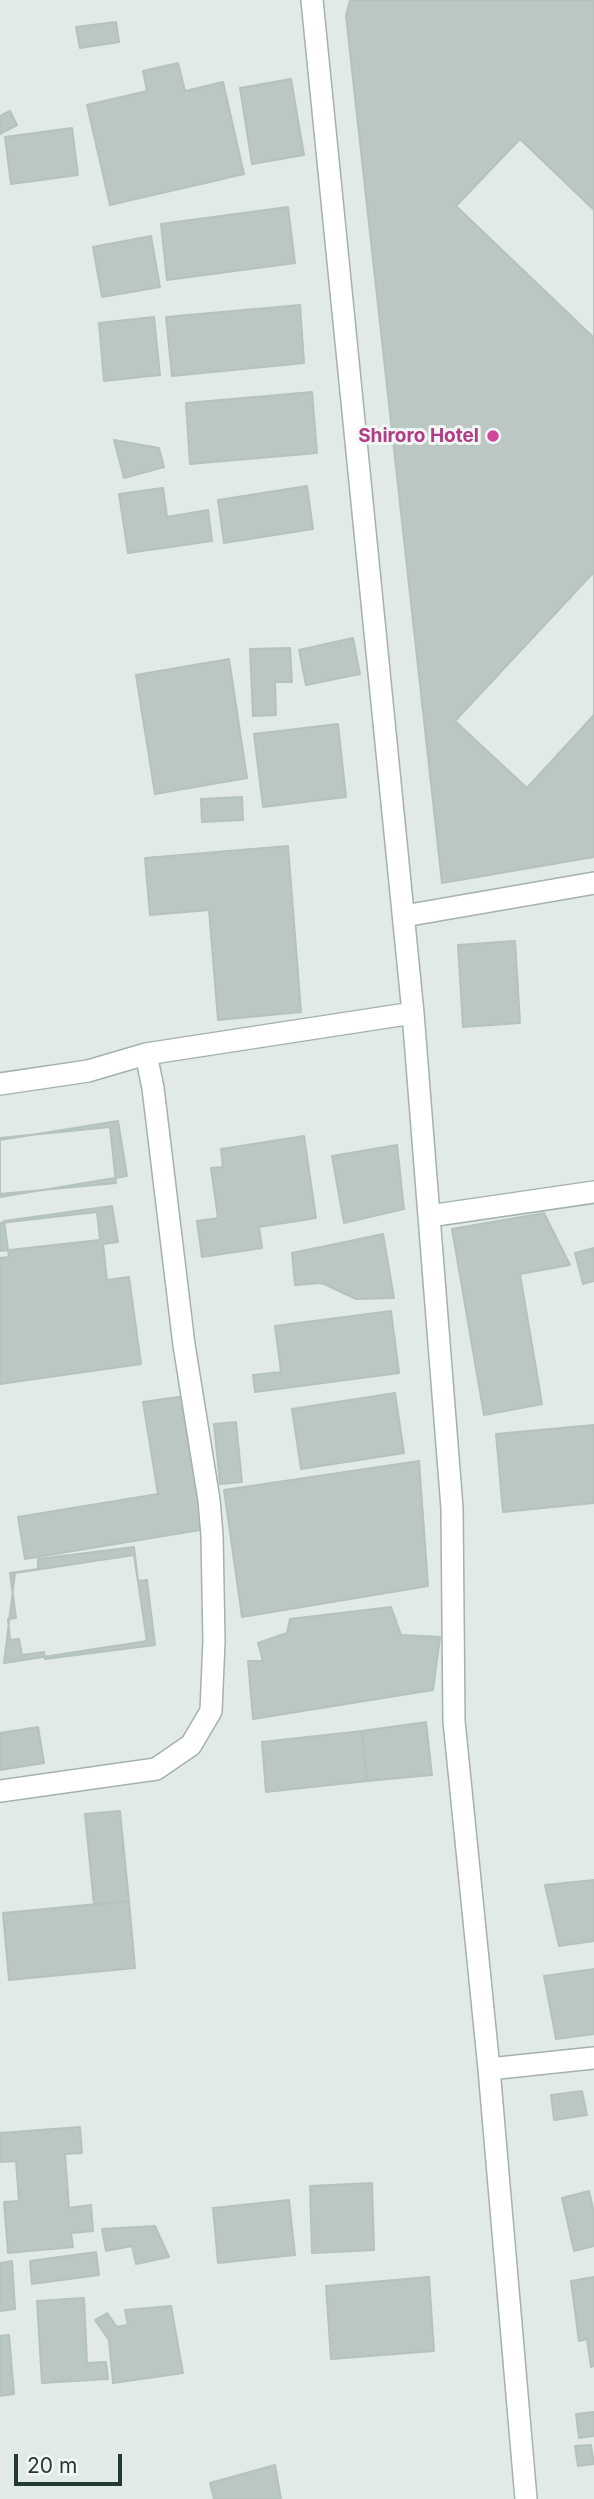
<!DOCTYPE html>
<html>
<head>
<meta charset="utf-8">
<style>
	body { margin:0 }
	#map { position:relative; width:594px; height:2499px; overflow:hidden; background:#e1eae6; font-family:Inter,sans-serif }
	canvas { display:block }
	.scale { position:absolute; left:14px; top:2454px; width:108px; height:32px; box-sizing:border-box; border:4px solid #233933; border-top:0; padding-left:9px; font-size:21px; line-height:24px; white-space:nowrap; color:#233933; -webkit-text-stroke:5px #f1f7f4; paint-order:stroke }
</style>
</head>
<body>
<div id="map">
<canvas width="594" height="2499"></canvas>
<div class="scale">20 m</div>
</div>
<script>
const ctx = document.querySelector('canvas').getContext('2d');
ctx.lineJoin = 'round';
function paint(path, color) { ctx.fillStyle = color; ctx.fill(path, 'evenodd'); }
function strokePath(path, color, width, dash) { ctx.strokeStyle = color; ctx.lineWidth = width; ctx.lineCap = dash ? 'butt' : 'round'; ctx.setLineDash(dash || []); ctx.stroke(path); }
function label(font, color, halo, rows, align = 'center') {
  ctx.font = font + ' Inter,sans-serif'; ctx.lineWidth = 6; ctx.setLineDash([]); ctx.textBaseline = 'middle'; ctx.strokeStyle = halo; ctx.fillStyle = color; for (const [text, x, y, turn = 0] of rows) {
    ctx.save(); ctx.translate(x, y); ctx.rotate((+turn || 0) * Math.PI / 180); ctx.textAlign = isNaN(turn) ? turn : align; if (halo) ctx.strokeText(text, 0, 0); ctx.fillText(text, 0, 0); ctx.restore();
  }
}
const building = new Path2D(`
	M 350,0 L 594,0 L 594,857 L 442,883 L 346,16 Z
	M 116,22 L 119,42 L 80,48 L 76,27 Z
	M 178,63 L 185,91 L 223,82 L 244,174 L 110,205 L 87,105 L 147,91 L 143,71 Z
	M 291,79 L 304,155 L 252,164 L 240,88 Z
	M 10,111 L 17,125 L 0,134 L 0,116 Z
	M 72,128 L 78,175 L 11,184 L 5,137 Z
	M 520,139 L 594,210 L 594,338 L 456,206 Z
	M 288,207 L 295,263 L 167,280 L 161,224 Z
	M 151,236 L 160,287 L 102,297 L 93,247 Z
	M 300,305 L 304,363 L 172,376 L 166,317 Z
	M 154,317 L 160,375 L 104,381 L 99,323 Z
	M 312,392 L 317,453 L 190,464 L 186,403 Z
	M 114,440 L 159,448 L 164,467 L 124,478 Z
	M 307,486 L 313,529 L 224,543 L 218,500 Z
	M 163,488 L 167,517 L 208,510 L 212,541 L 128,553 L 119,494 Z
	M 594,572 L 594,715 L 527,788 L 455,721 Z
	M 353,638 L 360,674 L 306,685 L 299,650 Z
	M 290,648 L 292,682 L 275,682 L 276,715 L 253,716 L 250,649 Z
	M 229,659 L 247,778 L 155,794 L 136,675 Z
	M 338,724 L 346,797 L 263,807 L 254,734 Z
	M 242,797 L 243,820 L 202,822 L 201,799 Z
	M 288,846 L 301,1012 L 218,1020 L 209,910 L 150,915 L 145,858 Z
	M 515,941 L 520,1023 L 463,1027 L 458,945 Z
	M 118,1121 L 127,1176 L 0,1197 L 0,1140 Z
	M 110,1127 L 116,1183 L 0,1194 L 0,1138 Z
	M 304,1136 L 316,1218 L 259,1227 L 262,1248 L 202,1257 L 197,1221 L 218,1218 L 211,1168 L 223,1167 L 221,1149 Z
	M 397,1145 L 404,1209 L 344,1223 L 332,1156 Z
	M 112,1206 L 118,1242 L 103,1244 L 107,1280 L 129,1277 L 141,1364 L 0,1384 L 0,1258 L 9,1257 L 4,1221 Z
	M 97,1212 L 100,1240 L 0,1251 L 0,1223 Z
	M 544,1213 L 570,1265 L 520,1274 L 542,1404 L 484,1415 L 452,1229 Z
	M 383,1234 L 394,1298 L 356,1299 L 322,1283 L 295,1285 L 292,1253 Z
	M 594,1248 L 594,1281 L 583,1284 L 575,1253 Z
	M 391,1311 L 399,1373 L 255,1392 L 253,1375 L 281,1372 L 275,1326 Z
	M 395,1393 L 404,1453 L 301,1469 L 292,1409 Z
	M 185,1396 L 206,1529 L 25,1559 L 18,1517 L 158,1494 L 143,1402 Z
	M 236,1422 L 242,1482 L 220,1484 L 214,1424 Z
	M 594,1425 L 594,1503 L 503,1512 L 496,1434 Z
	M 419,1461 L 428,1586 L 242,1617 L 224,1490 Z
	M 134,1547 L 138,1581 L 147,1580 L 155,1645 L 45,1659 L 44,1652 L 22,1655 L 19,1639 L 10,1640 L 8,1619 L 16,1618 L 10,1573 L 38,1569 L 38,1559 Z
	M 134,1555 L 147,1641 L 4,1663 L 15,1573 Z
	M 391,1607 L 401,1635 L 440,1637 L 433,1690 L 253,1719 L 248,1661 L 263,1661 L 258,1643 L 287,1633 L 290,1619 Z
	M 426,1722 L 432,1775 L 367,1781 L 362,1731 Z
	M 38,1727 L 44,1763 L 0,1770 L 0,1733 Z
	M 362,1731 L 367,1781 L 266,1792 L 262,1742 Z
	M 120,1811 L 129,1901 L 94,1905 L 85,1814 Z
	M 594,1880 L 594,1941 L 559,1946 L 545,1885 Z
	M 129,1901 L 135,1968 L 9,1980 L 3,1913 Z
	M 594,1969 L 594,2034 L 556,2039 L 544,1976 Z
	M 582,2091 L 587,2115 L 554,2120 L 551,2095 Z
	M 80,2127 L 82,2153 L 65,2154 L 69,2208 L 91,2205 L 93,2231 L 71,2233 L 73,2247 L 8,2253 L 4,2202 L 19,2201 L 16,2161 L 0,2162 L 0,2133 Z
	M 372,2183 L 374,2250 L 312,2253 L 310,2186 Z
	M 589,2191 L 594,2213 L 594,2246 L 574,2251 L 562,2198 Z
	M 289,2200 L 295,2255 L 218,2263 L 213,2208 Z
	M 155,2226 L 169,2257 L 136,2264 L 132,2246 L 106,2251 L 102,2229 Z
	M 96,2252 L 99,2275 L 32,2284 L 30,2261 Z
	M 12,2261 L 15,2309 L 0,2311 L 0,2263 Z
	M 429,2277 L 434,2351 L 331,2359 L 326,2286 Z
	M 594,2277 L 594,2366 L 591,2367 L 587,2339 L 579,2341 L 571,2281 Z
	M 84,2298 L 87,2363 L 106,2362 L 108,2379 L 42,2383 L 37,2301 Z
	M 171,2306 L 183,2373 L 113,2383 L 109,2340 L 95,2320 L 107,2313 L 117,2327 L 128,2325 L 125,2310 Z
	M 9,2335 L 14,2394 L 0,2396 L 0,2336 Z
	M 594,2412 L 594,2436 L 579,2438 L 576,2414 Z
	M 591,2445 L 594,2464 L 578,2466 L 575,2446 Z
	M 275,2465 L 281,2499 L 214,2499 L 210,2483 Z`);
paint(building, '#bac7c2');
strokePath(building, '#b4c3bc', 2);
const street = new Path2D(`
	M 312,0 L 413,1013 L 452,1508 L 454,1721 L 489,2069 L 526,2499
	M 404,916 L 594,883
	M 0,1084 L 88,1071 L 146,1054 L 413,1013
	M 429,1216 L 594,1192
	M 0,1791 L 156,1769 L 191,1745 L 211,1711 L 214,1641 L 212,1535 L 209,1500 L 184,1345 L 153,1088 L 146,1054
	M 489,2069 L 594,2058`);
strokePath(street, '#a4b1ad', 24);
strokePath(street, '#fff', 21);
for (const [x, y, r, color] of [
	[493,436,7,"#d1479c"]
]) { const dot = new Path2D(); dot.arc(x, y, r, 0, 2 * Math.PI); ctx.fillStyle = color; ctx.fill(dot); strokePath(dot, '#f1f7f4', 2.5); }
label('bold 19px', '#b23c85', '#f1f7f4', [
	["Shiroro Hotel",479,436]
], 'right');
</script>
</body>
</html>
